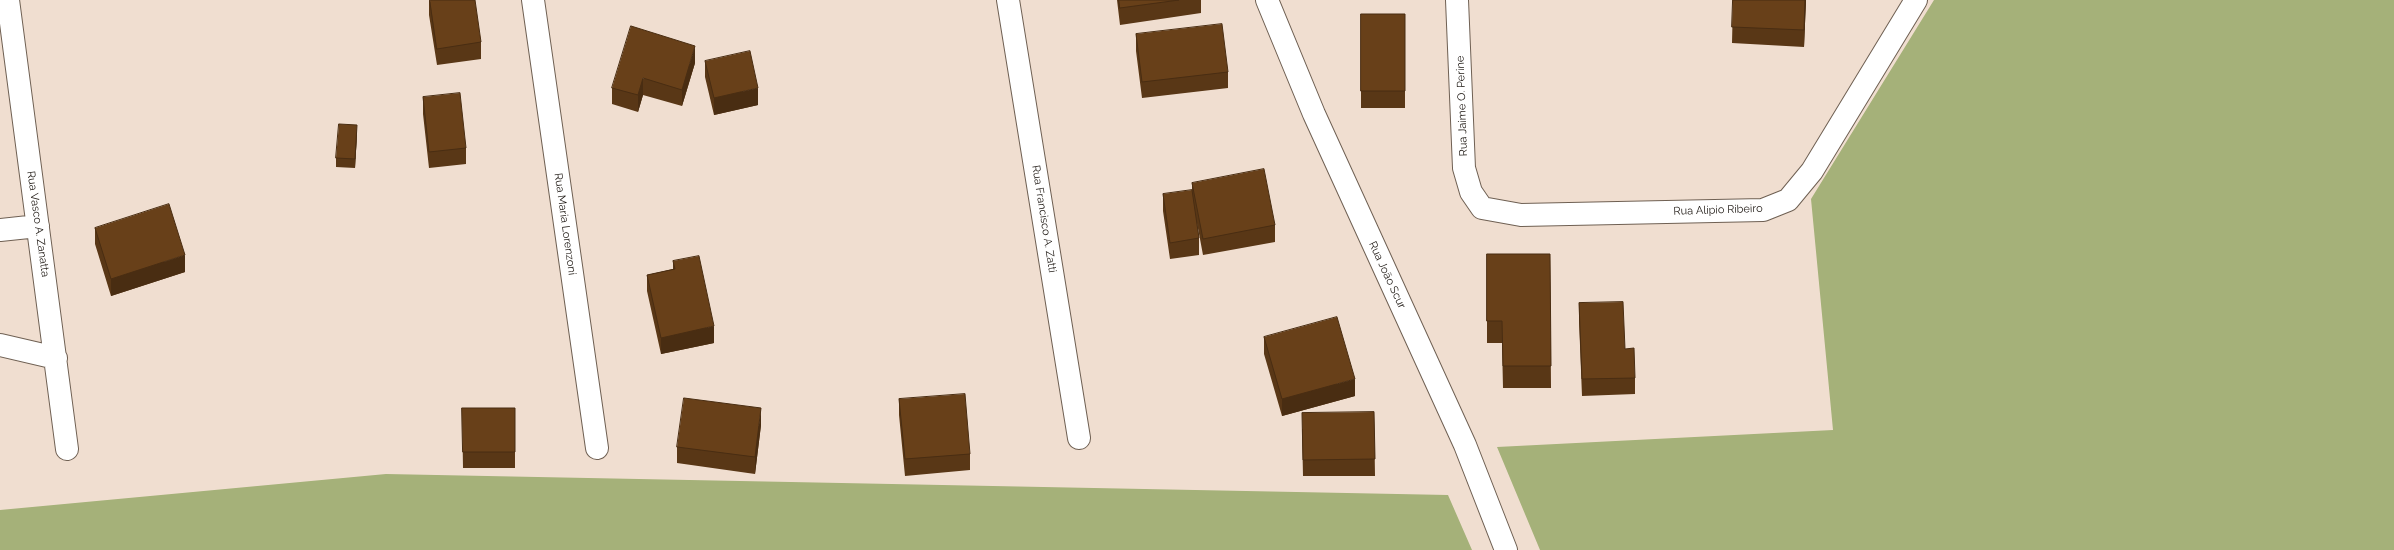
<!DOCTYPE html>
<html>
<head>
<meta charset="utf-8">
<style>
	body { margin:0 }
	canvas { display:block; background:#f0ded0 }
</style>
</head>
<body>
<canvas width="2394" height="550"></canvas>
<script>
const ctx = document.querySelector('canvas').getContext('2d');
ctx.lineJoin = 'round';
function paint(path, color) { ctx.fillStyle = color; ctx.fill(path, 'evenodd'); }
function strokePath(path, color, width, dash) { ctx.strokeStyle = color; ctx.lineWidth = width; ctx.lineCap = dash ? 'butt' : 'round'; ctx.setLineDash(dash || []); ctx.stroke(path); }
function label(font, color, halo, rows, align = 'center') {
  ctx.font = font + ' Raleway,sans-serif'; ctx.lineWidth = 4; ctx.setLineDash([]); ctx.textBaseline = 'middle'; ctx.strokeStyle = halo; ctx.fillStyle = color; for (const [text, x, y, turn = 0] of rows) {
    ctx.save(); ctx.translate(x, y); ctx.rotate((+turn || 0) * Math.PI / 180); ctx.textAlign = isNaN(turn) ? turn : align; if (halo) ctx.strokeText(text, 0, 0); ctx.fillText(text, 0, 0); ctx.restore();
  }
}
paint(new Path2D(`
	M 1934,0 L 2394,0 L 2394,550 L 1540,550 L 1497,447 L 1833,430 L 1811,199 Z
	M 386,474 L 1448,495 L 1472,550 L 0,550 L 0,510 Z`), '#a5b179');
const street = new Path2D(`
	M 8,0 L 67,449
	M 533,0 L 597,448
	M 1008,0 L 1079,438
	M 1267,0 L 1314,114 L 1465,445 L 1506,550
	M 1457,0 L 1464,168 L 1471,192 L 1482,208 L 1521,215 L 1763,210 L 1788,200 L 1812,171 L 1916,0
	M 0,230 L 38,226
	M 0,345 L 56,358`);
strokePath(street, '#6f6053', 24);
strokePath(street, '#fff', 22);
paint(new Path2D(`
	M 429,0 L 481,42 L 481,59 L 437,65 L 429,15 Z
	M 1117,0 L 1201,0 L 1201,13 L 1120,25 Z
	M 1733,0 L 1806,0 L 1804,47 L 1732,43 Z
	M 1361,14 L 1405,14 L 1405,108 L 1361,108 Z
	M 1136,34 L 1228,72 L 1228,88 L 1142,98 L 1136,51 Z
	M 705,61 L 758,105 L 714,115 L 705,77 Z
	M 695,63 L 682,106 L 643,95 L 638,112 L 612,104 L 612,88 Z
	M 423,97 L 466,148 L 466,164 L 429,168 L 423,114 Z
	M 357,134 L 355,168 L 336,167 L 336,158 Z
	M 1192,183 L 1275,225 L 1275,242 L 1203,255 L 1197,223 L 1199,238 L 1199,255 L 1170,259 L 1163,211 L 1163,194 L 1192,195 Z
	M 95,228 L 185,272 L 111,296 L 95,244 Z
	M 1487,254 L 1550,254 L 1551,388 L 1503,388 L 1502,343 L 1487,343 Z
	M 673,261 L 714,343 L 661,354 L 647,291 L 647,275 L 673,269 Z
	M 1579,303 L 1625,349 L 1635,378 L 1635,394 L 1582,396 L 1579,320 Z
	M 1264,337 L 1355,396 L 1282,416 L 1264,354 Z
	M 899,399 L 970,454 L 970,470 L 905,476 L 899,415 Z
	M 462,408 L 515,408 L 515,468 L 463,468 Z
	M 1374,412 L 1375,476 L 1303,476 L 1302,429 Z
	M 761,425 L 755,474 L 677,463 L 677,447 Z`), '#593716');
paint(new Path2D(`
	M 1805,0 L 1806,0 L 1804,47 L 1804,30 Z
	M 695,46 L 695,63 L 682,106 L 682,90 Z
	M 643,78 L 643,95 L 638,112 L 638,95 Z
	M 758,88 L 758,105 L 714,115 L 714,98 Z
	M 357,125 L 357,134 L 355,168 L 355,159 Z
	M 185,255 L 185,272 L 111,296 L 111,279 Z
	M 714,326 L 714,343 L 661,354 L 661,338 Z
	M 1355,379 L 1355,396 L 1282,416 L 1282,399 Z
	M 761,408 L 761,425 L 755,474 L 755,457 Z`), '#492d12');
const building = new Path2D(`
	M 430,0 L 475,0 L 481,42 L 437,49 Z
	M 1119,0 L 1179,0 L 1120,8 Z
	M 1733,0 L 1805,0 L 1804,30 L 1732,27 Z
	M 1361,14 L 1405,14 L 1405,91 L 1361,91 Z
	M 1222,24 L 1228,72 L 1142,82 L 1136,34 Z
	M 631,26 L 695,46 L 682,90 L 643,78 L 638,95 L 612,88 Z
	M 750,51 L 758,88 L 714,98 L 705,61 Z
	M 460,93 L 466,148 L 429,152 L 423,97 Z
	M 339,124 L 357,125 L 355,159 L 336,158 Z
	M 1264,169 L 1275,225 L 1203,239 L 1192,183 Z
	M 1192,190 L 1199,238 L 1170,243 L 1163,194 Z
	M 169,204 L 185,255 L 111,279 L 95,228 Z
	M 1487,254 L 1550,254 L 1551,366 L 1503,366 L 1502,321 L 1487,321 Z
	M 699,256 L 714,326 L 661,338 L 647,275 L 675,269 L 673,261 Z
	M 1623,302 L 1625,349 L 1634,348 L 1635,378 L 1582,379 L 1579,303 Z
	M 1337,317 L 1355,379 L 1282,399 L 1264,337 Z
	M 965,394 L 970,454 L 905,459 L 899,399 Z
	M 684,398 L 761,408 L 755,457 L 677,447 Z
	M 462,408 L 515,408 L 515,452 L 463,452 Z
	M 1374,412 L 1375,459 L 1303,460 L 1302,413 Z`);
paint(building, '#684019');
strokePath(building, '#492d12', 1);
label('11px', '#1e1813', '#fff', [
	["Rua Jaime O. Perine",1462,106,-92],
	["Rua Alipio Ribeiro",1718,210,-2],
	["Rua Francisco A. Zatti",1044,219,81],
	["Rua Vasco A. Zanatta",38,224,82],
	["Rua Maria Lorenzoni",565,224,82],
	["Rua João Scur",1387,275,65]
]);
</script>
</body>
</html>
